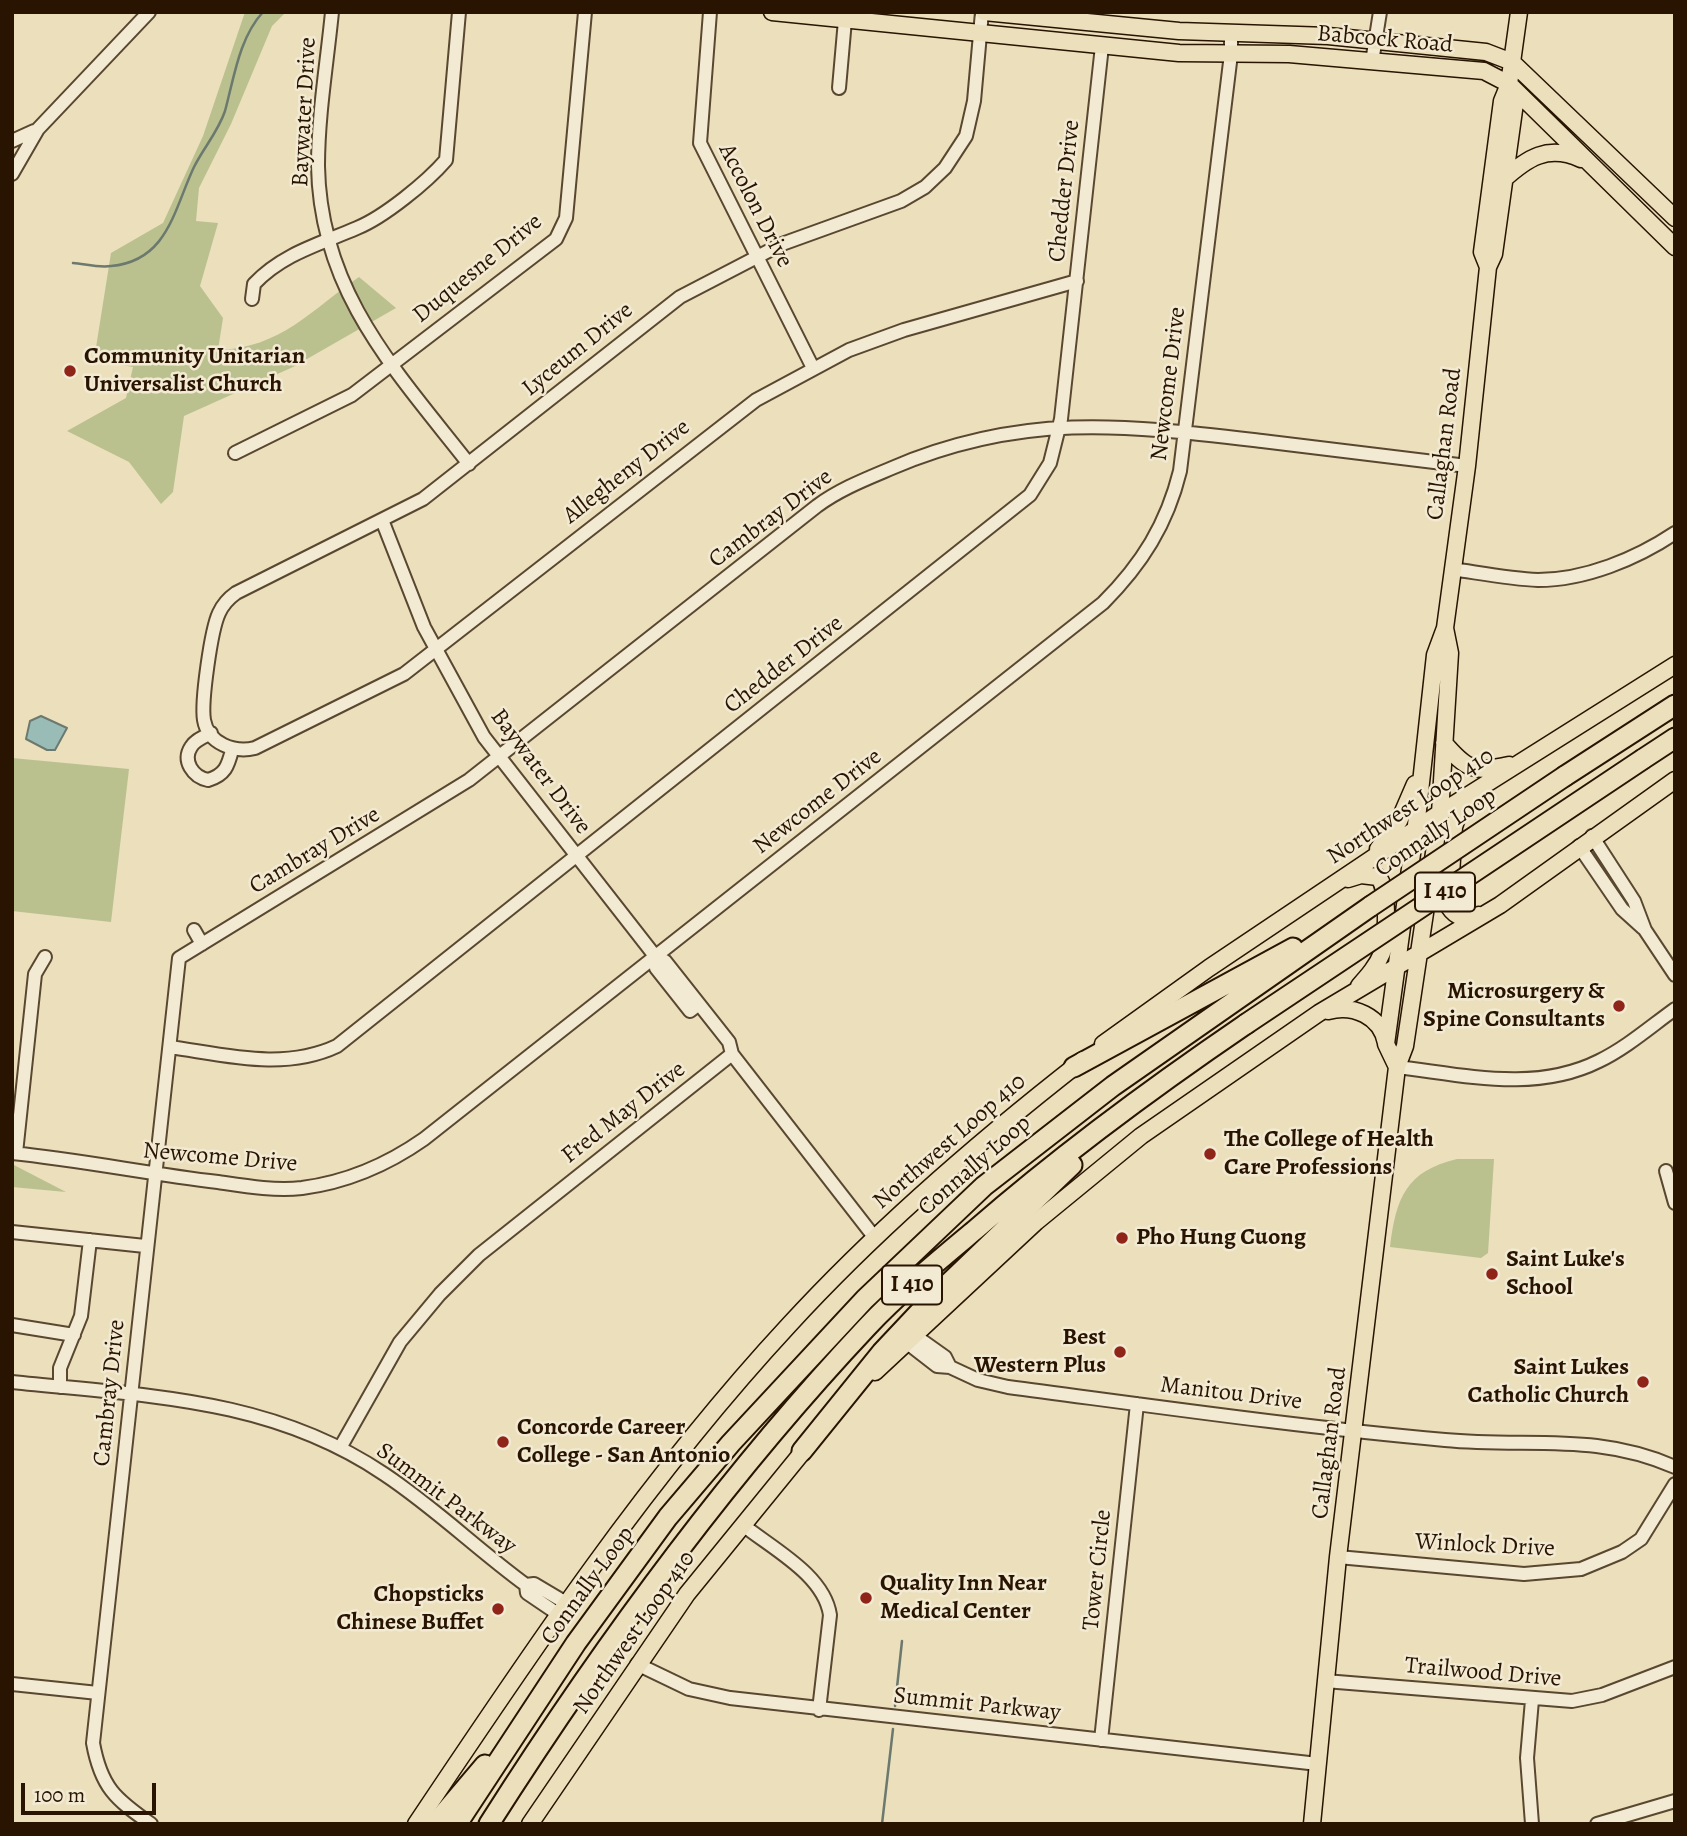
<!DOCTYPE html>
<html>
<head>
<meta charset="utf-8">
<style>
	body { margin:0 }
	#map { position:relative; width:1687px; height:1836px; overflow:hidden; background:#ebdfbc; font-family:Alegreya,serif }
	canvas { display:block }
	.frame { position:absolute; inset:0; border:14px solid #281401; pointer-events:none }
	.scale { position:absolute; left:21px; top:1783px; width:135px; height:32px; box-sizing:border-box; border:4px solid #281401; border-top:0; padding-left:9px; font-size:21px; line-height:24px; white-space:nowrap; color:#281401; -webkit-text-stroke:5px #f2ead3; paint-order:stroke }
</style>
</head>
<body>
<div id="map">
<canvas width="1687" height="1836"></canvas>
<div class="frame"></div>
<div class="scale">100 m</div>
</div>
<script>
const ctx = document.querySelector('canvas').getContext('2d');
ctx.lineJoin = 'round';
function paint(path, color) { ctx.fillStyle = color; ctx.fill(path, 'evenodd'); }
function strokePath(path, color, width, dash) { ctx.strokeStyle = color; ctx.lineWidth = width; ctx.lineCap = dash ? 'butt' : 'round'; ctx.setLineDash(dash || []); ctx.stroke(path); }
function label(font, color, halo, rows, align = 'center') {
  ctx.font = font + ' Alegreya,serif'; ctx.lineWidth = 5; ctx.setLineDash([]); ctx.textBaseline = 'middle'; ctx.strokeStyle = halo; ctx.fillStyle = color; for (const [text, x, y, turn = 0] of rows) {
    ctx.save(); ctx.translate(x, y); ctx.rotate((+turn || 0) * Math.PI / 180); ctx.textAlign = isNaN(turn) ? turn : align; if (halo) ctx.strokeText(text, 0, 0); ctx.fillText(text, 0, 0); ctx.restore();
  }
}
paint(new Path2D(`
	M 245,12 L 286,12 L 272,26 L 231,124 L 199,188 L 196,221 L 218,223 L 200,286 L 223,318 L 218,350 C 281,348 311,310 359,277 L 396,308 L 293,367 L 184,416 L 173,492 L 161,504 L 129,462 L 67,431 L 126,398 L 133,367 L 94,360 L 111,253 L 163,223 L 203,136 Z
	M 12,758 L 129,769 L 111,922 L 12,911 Z
	M 1457,1159 L 1494,1159 L 1488,1253 L 1481,1258 L 1390,1247 C 1396,1198 1406,1171 1457,1159 Z
	M 12,1164 L 66,1192 L 12,1187 Z`), '#bac18f');
const water = new Path2D(`
	M 41,716 L 67,728 L 55,750 L 47,750 L 26,739 L 30,721 Z`);
paint(water, '#99bcb7');
strokePath(water, '#6c796e', 2);
strokePath(new Path2D(`
	M 73,263 C 85,264 99,268 111,266 C 168,261 174,209 194,167 C 204,147 218,132 225,111 C 234,78 239,38 263,12
	M 895,1706 L 902,1641
	M 882,1824 L 893,1729`), '#6c796e', 2.5);
const minor = new Path2D(`
	M 332,12 C 327,63 318,115 318,166 C 320,292 396,371 469,464
	M 710,12 L 700,143 L 813,368
	M 982,12 L 974,101 L 966,136 L 945,168 L 925,187 L 901,201 L 782,244 L 680,297 L 423,499 L 236,593 C 229,598 223,604 219,613 C 211,630 201,702 204,720 C 208,744 235,753 255,748 L 404,674 L 756,400 L 849,350 L 904,330 L 1077,281
	M 1372,62 L 1380,12
	M 839,88 L 845,20
	M 12,141 L 34,131
	M 12,174 L 38,129 L 149,12
	M 252,299 L 254,284 C 282,254 320,244 357,228 C 384,217 427,182 446,160 L 459,12
	M 235,453 L 352,395 L 556,239 L 566,218 L 585,12
	M 382,520 L 424,627 L 484,737 L 655,956 L 665,961 L 729,1042 L 732,1054 L 875,1238
	M 1452,569 C 1480,573 1510,579 1538,580 C 1585,580 1636,559 1675,533
	M 211,733 C 204,737 195,740 191,747 C 182,761 193,777 208,780 C 225,775 228,766 232,750
	M 1592,836 L 1634,901 L 1645,930 L 1675,975
	M 1579,846 L 1622,909 L 1643,928
	M 194,930 L 202,944
	M 655,956 L 656,968 L 690,1011 L 699,1004
	M 170,1047 C 226,1055 284,1071 337,1046 L 1030,495 L 1050,463 L 1061,419 L 1102,46
	M 1397,1067 C 1465,1075 1535,1093 1599,1061 C 1626,1048 1650,1027 1675,1009
	M 12,1153 C 81,1160 149,1174 218,1182 C 245,1186 274,1191 302,1188 C 348,1182 387,1165 424,1139 L 1103,603 C 1142,564 1167,524 1180,471 L 1231,54 L 1231,33
	M 16,1153 L 35,974 L 45,957
	M 1666,1171 L 1675,1203
	M 12,1232 L 145,1246
	M 12,1325 L 74,1335
	M 914,1335 L 945,1357 L 950,1367
	M 906,1342 L 937,1366 L 950,1367 L 978,1380 L 1008,1387 C 1153,1406 1299,1427 1445,1440 C 1528,1448 1595,1432 1675,1467
	M 12,1382 C 144,1396 270,1397 384,1474 C 434,1507 478,1550 526,1585 L 527,1593 L 558,1614
	M 60,1387 L 60,1368 L 81,1316 L 90,1240
	M 340,1448 L 400,1342 L 440,1294 L 479,1255 L 732,1054
	M 743,1525 C 773,1549 824,1575 830,1615 L 819,1710
	M 1338,1557 L 1524,1574 L 1581,1569 L 1622,1552 L 1641,1539 L 1675,1484
	M 526,1585 L 534,1584 L 566,1603
	M 637,1664 L 689,1689 L 730,1698 L 1318,1764
	M 1325,1681 L 1572,1701 L 1602,1695 L 1675,1667
	M 12,1684 L 98,1693
	M 1101,1740 L 1137,1404
	M 151,1824 C 115,1799 101,1787 93,1743 L 179,958 L 469,780 L 817,506 C 840,489 866,479 892,468 C 1023,412 1125,425 1262,441 C 1330,449 1398,457 1467,466
	M 1532,1824 L 1527,1758 L 1532,1700
	M 1597,1824 L 1675,1801`);
const major = new Path2D(`
	M 772,12 L 1179,53 L 1289,54 L 1484,71 L 1509,84 L 1675,247
	M 984,12 L 1179,31 L 1328,36 L 1486,52 L 1512,62 L 1675,218
	M 1503,180 C 1527,158 1548,144 1581,159
	M 1488,267 L 1482,252 L 1502,101 L 1509,84 L 1519,12
	M 1444,743 C 1467,770 1474,773 1509,765
	M 1471,799 L 1458,815 L 1454,827 L 1449,907 C 1456,918 1468,921 1479,915
	M 1378,849 L 1399,821 L 1415,784
	M 1348,879 L 1361,875 L 1378,877 C 1389,888 1387,938 1382,953 C 1377,966 1368,976 1359,986
	M 1328,1011 C 1353,1004 1381,1016 1386,1043
	M 1103,1044 L 1209,968 L 1440,813 L 1675,665
	M 1397,1067 L 1386,1044 L 1418,810 L 1435,655 L 1445,628 L 1467,466 L 1488,267 L 1494,254 L 1515,103 L 1509,84
	M 875,1372 L 1036,1222 L 1141,1136 L 1319,1013 L 1500,905 L 1675,780
	M 416,1824 C 531,1652 648,1477 789,1325 C 878,1228 979,1141 1083,1060
	M 530,1824 L 687,1594 L 810,1443
	M 1312,1824 L 1338,1557 L 1397,1067 L 1405,1046 L 1440,813 L 1450,653 L 1445,628`);
const highway = new Path2D(`
	M 1643,759 L 1675,738
	M 1565,776 L 1675,705
	M 1074,1067 L 1293,948
	M 802,1451 L 882,1352 L 930,1301 L 1072,1165
	M 435,1824 L 485,1765
	M 457,1824 L 576,1643 L 668,1517 L 731,1443 L 865,1299 L 984,1186 L 1113,1086 L 1371,906
	M 489,1824 C 601,1648 724,1479 867,1327 C 900,1292 938,1261 975,1230 C 1061,1155 1152,1088 1246,1024`);
strokePath(minor, '#594730', 16);
strokePath(major, '#281401', 19);
strokePath(highway, '#281401', 23);
strokePath(minor, '#f2ead3', 12);
strokePath(major, '#ebdfbc', 16);
strokePath(highway, '#ebdfbc', 19);
const highwayBridge = new Path2D(`
	M 1371,906 L 1565,776
	M 1246,1024 L 1643,759`);
strokePath(highwayBridge, '#281401', 23, []);
strokePath(highwayBridge, '#ebdfbc', 19);
for (const [x, y, r, color] of [
	[70,371,7,"#8f2418"],
	[1619,1006,7,"#8f2418"],
	[1210,1154,7,"#8f2418"],
	[1122,1238,7,"#8f2418"],
	[1492,1274,7,"#8f2418"],
	[1120,1352,7,"#8f2418"],
	[1643,1382,7,"#8f2418"],
	[503,1442,7,"#8f2418"],
	[866,1598,7,"#8f2418"],
	[498,1609,7,"#8f2418"]
]) { const dot = new Path2D(); dot.arc(x, y, r, 0, 2 * Math.PI); ctx.fillStyle = color; ctx.fill(dot); strokePath(dot, '#f2ead3', 2.5); }
for (const [x, y, w] of [
	[1445,892,60],
	[912,1285,60]
]) { const box = new Path2D(); box.roundRect(x - w / 2, y - 19.5, w, 39, 5); ctx.fillStyle = '#f2ead3'; ctx.fill(box); strokePath(box, '#281401', 2); }
label('bold 23px', '#281401', null, [
	["I 410",1445,892],
	["I 410",912,1285]
]);
label('24px', '#281401', '#f2ead3', [
	["Babcock Road",1385,40,5],
	["Baywater Drive",305,112,-87],
	["Chedder Drive",1065,191,-84],
	["Accolon Drive",755,206,63],
	["Duquesne Drive",478,269,-39],
	["Lyceum Drive",578,350,-39],
	["Newcome Drive",1169,384,-83],
	["Callaghan Road",1445,444,-83],
	["Allegheny Drive",627,472,-38],
	["Cambray Drive",771,519,-37],
	["Chedder Drive",784,665,-38],
	["Baywater Drive",540,772,53],
	["Newcome Drive",818,802,-38],
	["Northwest Loop 410",1411,807,-33],
	["Connally Loop",1436,833,-34],
	["Cambray Drive",315,851,-31],
	["Fred May Drive",624,1113,-38],
	["Northwest Loop 410",950,1142,-41],
	["Newcome Drive",220,1158,5],
	["Connally Loop",975,1166,-41],
	["Cambray Drive",110,1393,-84],
	["Manitou Drive",1231,1394,7],
	["Callaghan Road",1330,1443,-83],
	["Summit Parkway",446,1499,37],
	["Winlock Drive",1485,1546,3],
	["Tower Circle",1098,1570,-84],
	["Connally Loop",588,1586,-54],
	["Northwest Loop 410",635,1633,-55],
	["Trailwood Drive",1483,1673,5],
	["Summit Parkway",977,1705,6]
]);
label('bold 24px', '#281401', '#f2ead3', [
	["Community Unitarian",84,357],
	["Universalist Church",84,385],
	["Microsurgery &",1605,992,"right"],
	["Spine Consultants",1605,1020,"right"],
	["The College of Health",1224,1140],
	["Care Professions",1224,1168],
	["Pho Hung Cuong",1136,1238],
	["Saint Luke's",1506,1260],
	["School",1506,1288],
	["Best",1106,1338,"right"],
	["Western Plus",1106,1366,"right"],
	["Saint Lukes",1629,1368,"right"],
	["Catholic Church",1629,1396,"right"],
	["Concorde Career",517,1428],
	["College - San Antonio",517,1456],
	["Quality Inn Near",880,1584],
	["Medical Center",880,1612],
	["Chopsticks",484,1595,"right"],
	["Chinese Buffet",484,1623,"right"]
], 'left');
</script>
</body>
</html>
